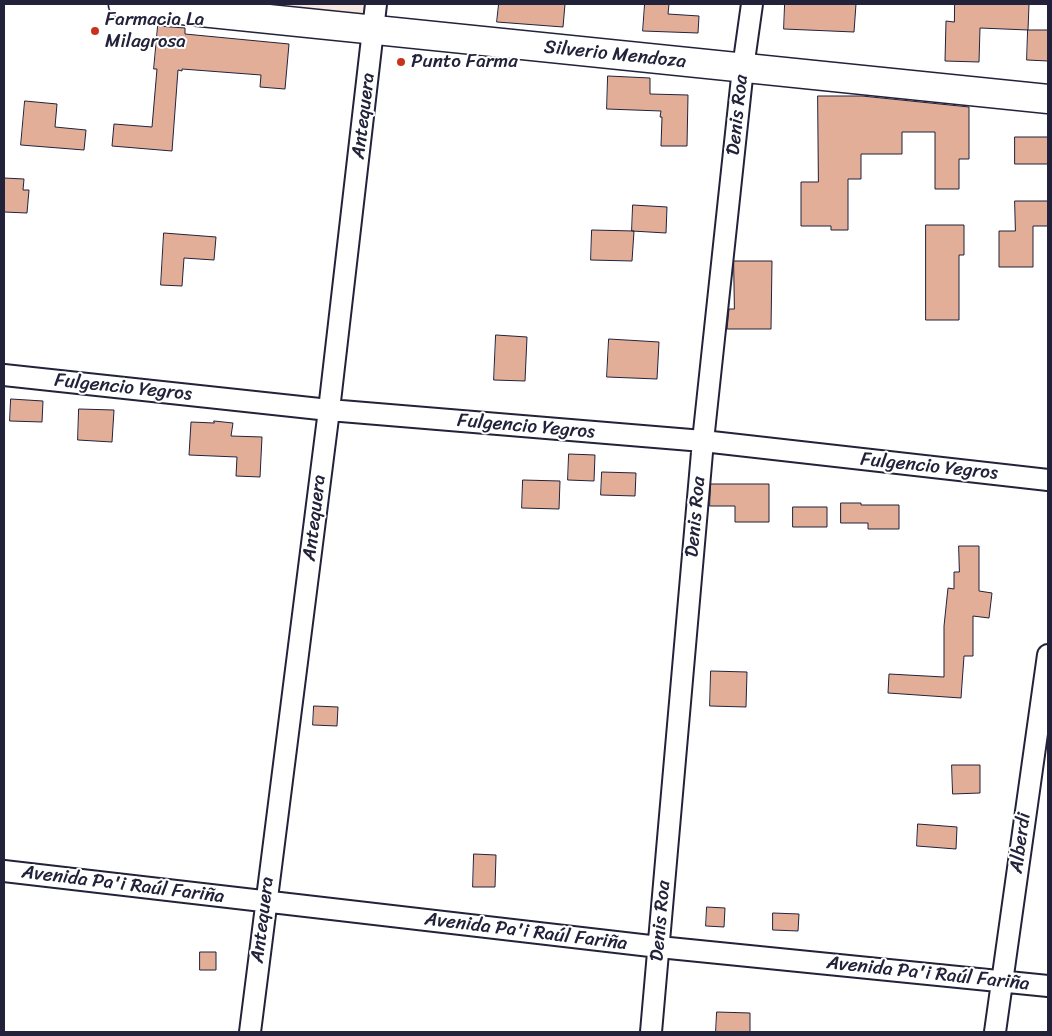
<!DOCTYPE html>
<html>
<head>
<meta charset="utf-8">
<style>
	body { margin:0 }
	#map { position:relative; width:1052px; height:1036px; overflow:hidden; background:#fff; font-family:Sriracha,sans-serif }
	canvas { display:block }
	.frame { position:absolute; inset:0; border:5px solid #22223b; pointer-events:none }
</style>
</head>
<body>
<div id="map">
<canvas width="1052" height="1036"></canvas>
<div class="frame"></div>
</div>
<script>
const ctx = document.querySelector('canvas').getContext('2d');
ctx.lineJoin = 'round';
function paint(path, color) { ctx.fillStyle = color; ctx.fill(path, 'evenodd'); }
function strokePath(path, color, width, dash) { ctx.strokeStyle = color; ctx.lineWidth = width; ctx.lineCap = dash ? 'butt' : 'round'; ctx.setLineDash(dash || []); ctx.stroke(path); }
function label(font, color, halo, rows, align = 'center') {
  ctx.font = font + ' Sriracha,sans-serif'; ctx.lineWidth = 4; ctx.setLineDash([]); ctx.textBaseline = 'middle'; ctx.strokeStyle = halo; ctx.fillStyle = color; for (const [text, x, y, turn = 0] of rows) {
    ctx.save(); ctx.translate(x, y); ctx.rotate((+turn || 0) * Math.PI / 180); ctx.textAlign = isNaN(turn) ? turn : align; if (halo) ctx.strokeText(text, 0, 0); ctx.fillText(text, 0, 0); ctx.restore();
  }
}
paint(new Path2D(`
	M 181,4 L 369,4 L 367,22 Z`), '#f7e7e0');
const building = new Path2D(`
	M 499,4 L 565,4 L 563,27 L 497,22 Z
	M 645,4 L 669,4 L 668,14 L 699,16 L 698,33 L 643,31 Z
	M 785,4 L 856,4 L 854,32 L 784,29 Z
	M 955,4 L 1029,4 L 1028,30 L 980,28 L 979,62 L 945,61 L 946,21 L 954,22 Z
	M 158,26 L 185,28 L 185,34 L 289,44 L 285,89 L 260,87 L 261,75 L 182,69 L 182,71 L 178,70 L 172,151 L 112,146 L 114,124 L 152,127 L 157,69 L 154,69 Z
	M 1028,30 L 1048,30 L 1048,61 L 1027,60 Z
	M 608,76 L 650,78 L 650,94 L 688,95 L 687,146 L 661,146 L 662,117 L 660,117 L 661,111 L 607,109 Z
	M 818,96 L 862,96 L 969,107 L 969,159 L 959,159 L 959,189 L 935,189 L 935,132 L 902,132 L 902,154 L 861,154 L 861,179 L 848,179 L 848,230 L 831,230 L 831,226 L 801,226 L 801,182 L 818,182 Z
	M 25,101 L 57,104 L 55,127 L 86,130 L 84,150 L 21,145 Z
	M 1015,137 L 1048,137 L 1048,164 L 1015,164 Z
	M 4,178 L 24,179 L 23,190 L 29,190 L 27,213 L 4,212 Z
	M 1015,201 L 1048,201 L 1048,226 L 1033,226 L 1033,267 L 999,267 L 999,231 L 1015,231 Z
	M 633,205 L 667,207 L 666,233 L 632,231 Z
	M 926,225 L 964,225 L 964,255 L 959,255 L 959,320 L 926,320 Z
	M 592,230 L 634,231 L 632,261 L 591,260 Z
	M 164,233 L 216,237 L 214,260 L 184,258 L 182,286 L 161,285 Z
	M 734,261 L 772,261 L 771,329 L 727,329 L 729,309 L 734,309 Z
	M 496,335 L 527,337 L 525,381 L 494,380 Z
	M 609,339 L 659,342 L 657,379 L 607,377 Z
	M 11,399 L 43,401 L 42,422 L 10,421 Z
	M 79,409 L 114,410 L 112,442 L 78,440 Z
	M 214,421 L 233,423 L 231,436 L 262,437 L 260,477 L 236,476 L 237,457 L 189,455 L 191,422 L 214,423 Z
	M 569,454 L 595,455 L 594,481 L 568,480 Z
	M 602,472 L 636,473 L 635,496 L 601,495 Z
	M 523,480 L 560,481 L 559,509 L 522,508 Z
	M 711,484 L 769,484 L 769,522 L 735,522 L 735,506 L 710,506 Z
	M 841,503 L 861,503 L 861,505 L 899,505 L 899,529 L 868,529 L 868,523 L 841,523 Z
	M 793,507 L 827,507 L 827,527 L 793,527 Z
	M 959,546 L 979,546 L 979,591 L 992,593 L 989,618 L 973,616 L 973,656 L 964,656 L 961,698 L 888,693 L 889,674 L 944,677 L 944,626 L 948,588 L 954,589 L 954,572 L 959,572 Z
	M 711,671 L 747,672 L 746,707 L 710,706 Z
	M 314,706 L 338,707 L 337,726 L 313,725 Z
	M 952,765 L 980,765 L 980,793 L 953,794 Z
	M 918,824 L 957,827 L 956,849 L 917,846 Z
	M 474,854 L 496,855 L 495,887 L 473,887 Z
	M 707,907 L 725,908 L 724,927 L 706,926 Z
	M 773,913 L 799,914 L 798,931 L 773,930 Z
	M 200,952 L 216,952 L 216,970 L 200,970 Z
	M 717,1012 L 750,1013 L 750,1032 L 716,1032 Z`);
paint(building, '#e3ae98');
strokePath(building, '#22223b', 1);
const minor = new Path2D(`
	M 4,375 L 329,410 L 703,441 L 1048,480
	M 4,871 L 659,947 L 1048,986
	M 250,1032 L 329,410 L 376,4
	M 651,1032 L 703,441 L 743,68 L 752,4
	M 995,1032 L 1048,655`);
const trunk = new Path2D(`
	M 123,4 L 1048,99`);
strokePath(minor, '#22223b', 24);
strokePath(trunk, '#22223b', 31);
strokePath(minor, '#fff', 20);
strokePath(trunk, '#fff', 28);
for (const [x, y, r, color] of [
	[95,31,5,"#c8321e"],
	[401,62,5,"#c8321e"]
]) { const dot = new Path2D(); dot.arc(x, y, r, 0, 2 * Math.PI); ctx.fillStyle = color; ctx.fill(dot); strokePath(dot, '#fff', 2); }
label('19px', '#22223b', '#fff', [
	["Farmacia La",105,20],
	["Milagrosa",105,42],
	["Punto Farma",411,62]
], 'left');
label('19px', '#22223b', '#fff', [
	["Silverio Mendoza",615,55,6],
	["Denis Roa",738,115,-84],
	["Antequera",364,116,-83],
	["Fulgencio Yegros",123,388,6],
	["Fulgencio Yegros",526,427,5],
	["Fulgencio Yegros",929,467,6],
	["Denis Roa",696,517,-85],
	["Antequera",315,518,-83],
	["Alberdi",1021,843,-82],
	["Avenida Pa'i Raúl Fariña",123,885,7],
	["Antequera",263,920,-83],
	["Denis Roa",661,921,-85],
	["Avenida Pa'i Raúl Fariña",526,932,7],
	["Avenida Pa'i Raúl Fariña",928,974,6]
]);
</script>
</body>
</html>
